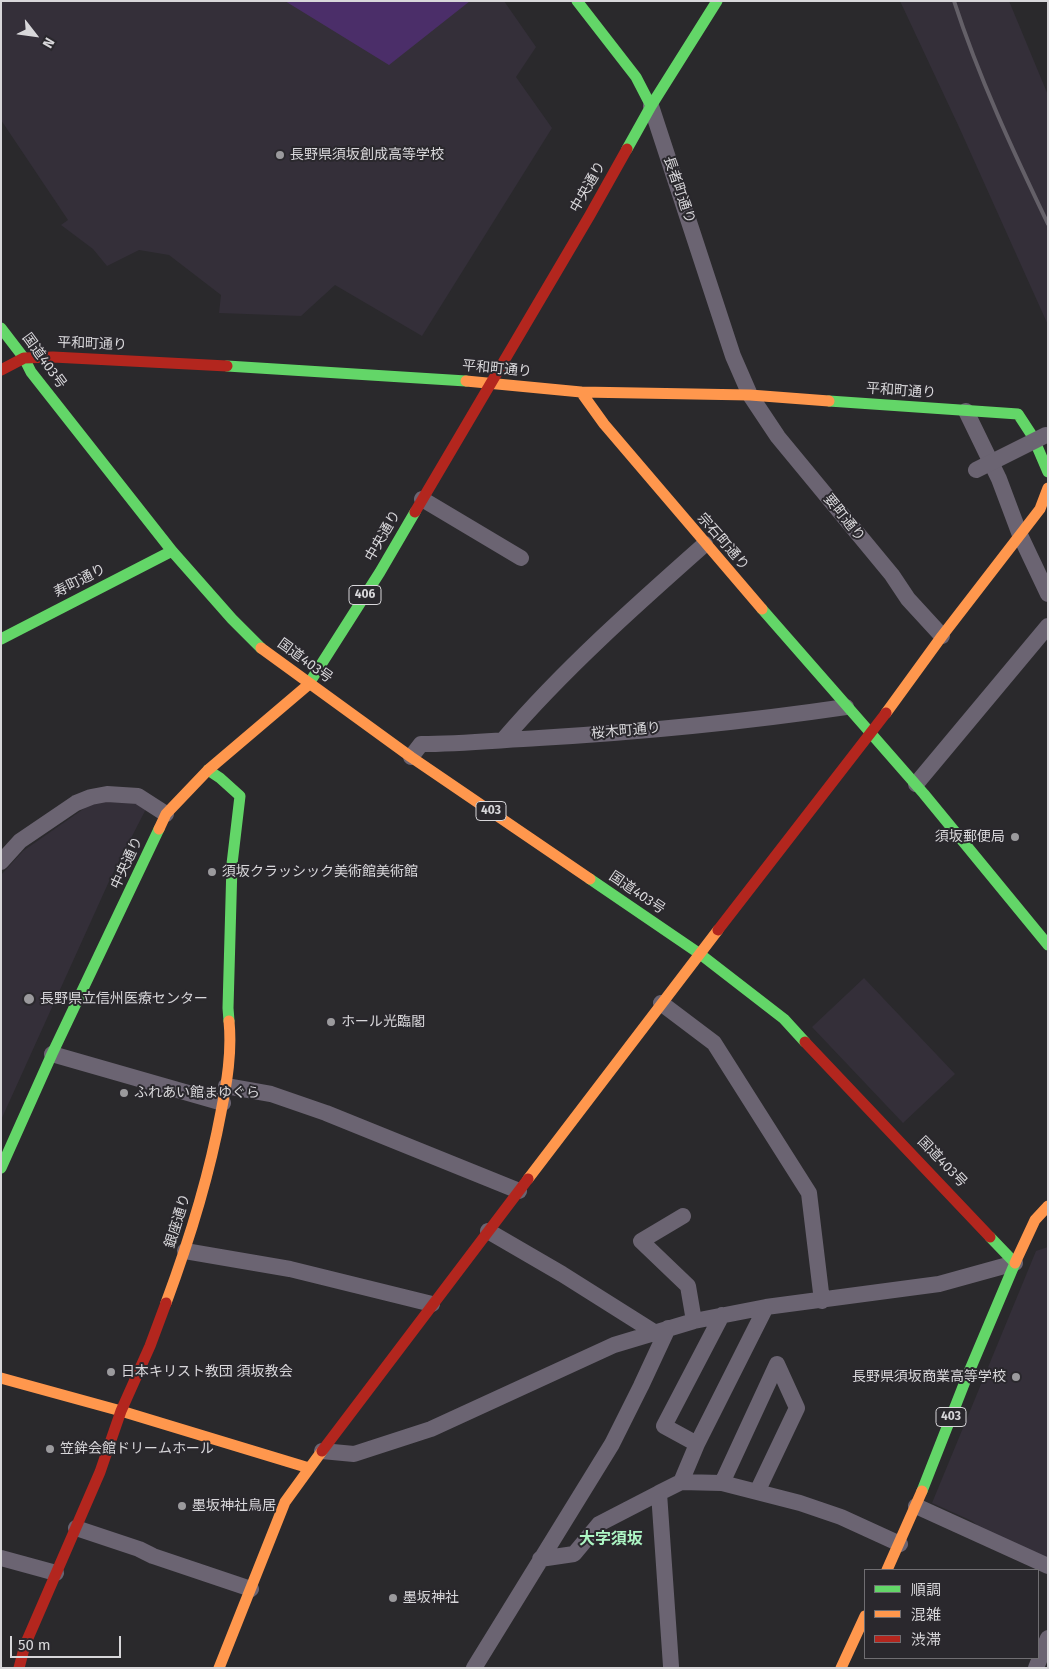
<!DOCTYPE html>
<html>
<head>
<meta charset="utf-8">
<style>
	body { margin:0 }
	#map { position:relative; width:1049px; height:1669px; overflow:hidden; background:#2a292c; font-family:"Fira Sans","Noto Sans JP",sans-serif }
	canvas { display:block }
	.frame { position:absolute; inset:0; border:2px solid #d8d7da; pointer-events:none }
	.legend { position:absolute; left:864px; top:1569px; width:175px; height:90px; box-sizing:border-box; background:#2a282d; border:1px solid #706e72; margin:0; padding:6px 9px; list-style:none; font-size:15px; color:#d8d7da }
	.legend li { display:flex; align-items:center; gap:10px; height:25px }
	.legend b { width:25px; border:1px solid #706e72 }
	.north { position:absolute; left:10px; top:10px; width:50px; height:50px; -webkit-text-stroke:4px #2a282d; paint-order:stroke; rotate:120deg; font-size:14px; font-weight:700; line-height:20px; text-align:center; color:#d8d7da }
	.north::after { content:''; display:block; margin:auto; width:18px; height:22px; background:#d8d7da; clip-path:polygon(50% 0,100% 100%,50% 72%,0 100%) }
	.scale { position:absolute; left:10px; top:1636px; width:111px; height:22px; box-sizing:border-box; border:2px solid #d8d7da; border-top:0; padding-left:6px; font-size:15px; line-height:18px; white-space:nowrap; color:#d8d7da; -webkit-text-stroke:4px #2a282d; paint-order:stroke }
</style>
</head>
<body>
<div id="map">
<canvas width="1049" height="1669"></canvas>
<div class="frame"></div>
<ul class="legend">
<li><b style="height:6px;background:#63d668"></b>順調</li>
<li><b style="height:6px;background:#ff974d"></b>混雑</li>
<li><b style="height:6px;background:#b3261e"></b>渋滞</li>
</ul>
<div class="north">N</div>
<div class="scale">50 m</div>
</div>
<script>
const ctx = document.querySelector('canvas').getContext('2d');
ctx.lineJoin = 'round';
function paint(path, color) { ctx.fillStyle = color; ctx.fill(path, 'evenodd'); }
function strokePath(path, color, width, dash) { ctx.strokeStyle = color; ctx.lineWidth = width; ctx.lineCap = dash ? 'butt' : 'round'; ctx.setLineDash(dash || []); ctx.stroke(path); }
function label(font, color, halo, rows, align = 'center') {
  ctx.font = font + ' "Fira Sans","Noto Sans JP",sans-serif'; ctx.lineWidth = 4; ctx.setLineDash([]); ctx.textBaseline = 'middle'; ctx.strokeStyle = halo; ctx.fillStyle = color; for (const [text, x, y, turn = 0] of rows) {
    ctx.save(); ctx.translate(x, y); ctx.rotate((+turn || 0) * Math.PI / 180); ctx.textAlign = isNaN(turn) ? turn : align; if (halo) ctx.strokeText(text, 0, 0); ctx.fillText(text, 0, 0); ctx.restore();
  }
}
paint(new Path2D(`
	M 1,1 L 504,1 L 536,47 L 516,77 L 552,128 L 422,336 L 335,285 L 301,316 L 219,313 L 221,295 L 169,255 L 139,250 L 107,266 L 93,249 L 61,225 L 68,220 L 1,120 Z
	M 900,1 L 1009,1 L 1048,95 L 1048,325 L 959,127 Z
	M 126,800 L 137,802 L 146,809 L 111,877 L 1,1120 L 1,875 L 23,851 L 92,803 Z
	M 864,978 L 955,1074 L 903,1123 L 812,1027 Z
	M 1048,1247 L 1048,1558 L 983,1530 L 972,1521 L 932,1503 L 1036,1251 Z`), '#342f39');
paint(new Path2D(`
	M 285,1 L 470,1 L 389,65 Z`), '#4b2e69');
strokePath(new Path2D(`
	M 651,106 L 733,356 L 750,395 L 778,437 L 892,575 L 908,599 L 942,636
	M 966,411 L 999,479 L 1020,535 L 1048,594
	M 422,499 L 521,558
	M 503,740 C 564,669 635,606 705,544
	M 411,757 L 421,744 C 460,744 500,740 539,738 C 641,732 744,722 846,707
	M 916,784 L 1048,626
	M 1,862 L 20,841 L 76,803 L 91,797 L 107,794 L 138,796 L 166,814
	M 661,1003 L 714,1043 L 809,1193 L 822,1301
	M 52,1054 L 223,1103
	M 226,1086 L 271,1094 L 326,1113 L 519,1191
	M 683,1216 L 641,1241 L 688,1286 L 694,1321
	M 488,1231 L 562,1274 L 654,1332
	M 185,1251 L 290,1269 L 432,1304
	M 697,1444 L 664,1426 L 722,1315
	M 322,1451 L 354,1454 L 431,1429 L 614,1345 L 694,1321 L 766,1307 L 939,1284 L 1015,1263
	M 681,1482 L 722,1483 L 800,1503 L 841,1517 L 900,1544
	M 722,1483 L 777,1364 L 797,1408 L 757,1492
	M 916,1506 L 1048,1566
	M 76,1528 L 139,1549 L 153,1556 L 251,1589
	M 1,1558 L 56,1573
	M 540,1559 L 574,1554 L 599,1524 L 659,1493
	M 671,1666 L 659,1493 L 681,1482 L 697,1444 L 766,1307
	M 474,1668 L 612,1444 L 641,1386 L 668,1328
	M 1036,1668 L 1048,1638`), '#6b6472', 16);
strokePath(new Path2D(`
	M 577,1 L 636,77 L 651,106
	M 627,149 L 651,106 L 717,1
	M 1,328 L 24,358 L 31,372 L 172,551 L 232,619 L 261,648
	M 227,366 L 466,381
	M 829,401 L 1018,414 L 1033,437 L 1048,472
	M 762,609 L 924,794 L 1048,945
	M 1,639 L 172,551
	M 308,685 L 380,572 L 415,512
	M 208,770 L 220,778 L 240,796 L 232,864 L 228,1008 L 229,1021
	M 590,879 L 700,954 L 784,1019 L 805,1042
	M 1,1168 L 52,1054 L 159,829
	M 922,1491 L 966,1379 L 1015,1263 L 990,1237`), '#63d668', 11);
strokePath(new Path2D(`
	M 466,381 L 581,392 L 750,395 L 829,401
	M 581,392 L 604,424 L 762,609
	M 261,648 L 411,757 L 590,879
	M 886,713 L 942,636 L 1040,509 L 1048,488
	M 159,829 L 166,814 L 208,770 L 308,685
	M 528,1179 L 718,930
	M 1015,1263 L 1035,1220 L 1048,1206
	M 166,1303 C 189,1241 209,1177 221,1112 C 227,1082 232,1052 229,1021
	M 1,1378 L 121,1411 L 309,1468
	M 887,1570 L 922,1491
	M 219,1668 L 285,1502 L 322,1451
	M 841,1668 L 865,1616`), '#ff974d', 11);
strokePath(new Path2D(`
	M 1,370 L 24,358 L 53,357 L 227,366
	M 415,512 L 590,215 L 627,149
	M 718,930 L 886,713
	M 805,1042 L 990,1237
	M 322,1451 L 528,1179
	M 19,1668 L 25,1645 L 100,1472 L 121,1411 L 150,1346 L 166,1303`), '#b3261e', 11);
strokePath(new Path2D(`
	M 954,1 C 979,78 1013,151 1048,224`), '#646068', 4);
strokePath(new Path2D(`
	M 976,470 L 1046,435`), '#6b6472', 16);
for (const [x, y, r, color] of [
	[280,155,5,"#9b9a9d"],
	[1015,837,5,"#9b9a9d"],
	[212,872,5,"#9b9a9d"],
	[29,999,6,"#9b9a9d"],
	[331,1022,5,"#9b9a9d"],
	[124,1093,5,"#9b9a9d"],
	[111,1372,5,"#9b9a9d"],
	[1016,1377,5,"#9b9a9d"],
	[50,1449,5,"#9b9a9d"],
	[182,1506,5,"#9b9a9d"],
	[393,1598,5,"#9b9a9d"]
]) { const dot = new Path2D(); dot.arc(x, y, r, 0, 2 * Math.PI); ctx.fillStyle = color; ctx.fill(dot); strokePath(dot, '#2a282d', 2); }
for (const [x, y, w] of [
	[365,595,32],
	[491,811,30],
	[951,1417,30]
]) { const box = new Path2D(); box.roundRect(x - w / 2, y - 9.5, w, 19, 4); ctx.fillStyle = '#2a282d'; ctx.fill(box); strokePath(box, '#d8d7da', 1); }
label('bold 12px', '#d8d7da', null, [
	["406",365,595],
	["403",491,811],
	["403",951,1417]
]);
label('14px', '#d8d7da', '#2a282d', [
	["長野県須坂創成高等学校",290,155],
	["須坂郵便局",1005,837,"right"],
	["須坂クラッシック美術館美術館",222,872],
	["長野県立信州医療センター",40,999],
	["ホール光臨閣",341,1022],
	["ふれあい館まゆぐら",134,1093],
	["日本キリスト教団 須坂教会",121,1372],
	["長野県須坂商業高等学校",1006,1377,"right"],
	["笠鉾会館ドリームホール",60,1449],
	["墨坂神社鳥居",192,1506],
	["墨坂神社",403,1598]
], 'left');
label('14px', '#d8d7da', '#2a282d', [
	["中央通り",588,187,-60],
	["長者町通り",679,190,71],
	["平和町通り",92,344,2],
	["国道403号",44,361,54],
	["平和町通り",497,369,5],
	["平和町通り",901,391,4],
	["要町通り",844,518,51],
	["中央通り",383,536,-60],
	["宗石町通り",723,542,49],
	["寿町通り",80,581,-27],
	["国道403号",305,661,36],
	["桜木町通り",626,731,-5],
	["中央通り",127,863,-65],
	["国道403号",637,893,34],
	["国道403号",942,1162,46],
	["銀座通り",178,1221,-73]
]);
label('bold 16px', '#adf6c4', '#2a282d', [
	["大字須坂",611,1540]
]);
</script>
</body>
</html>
